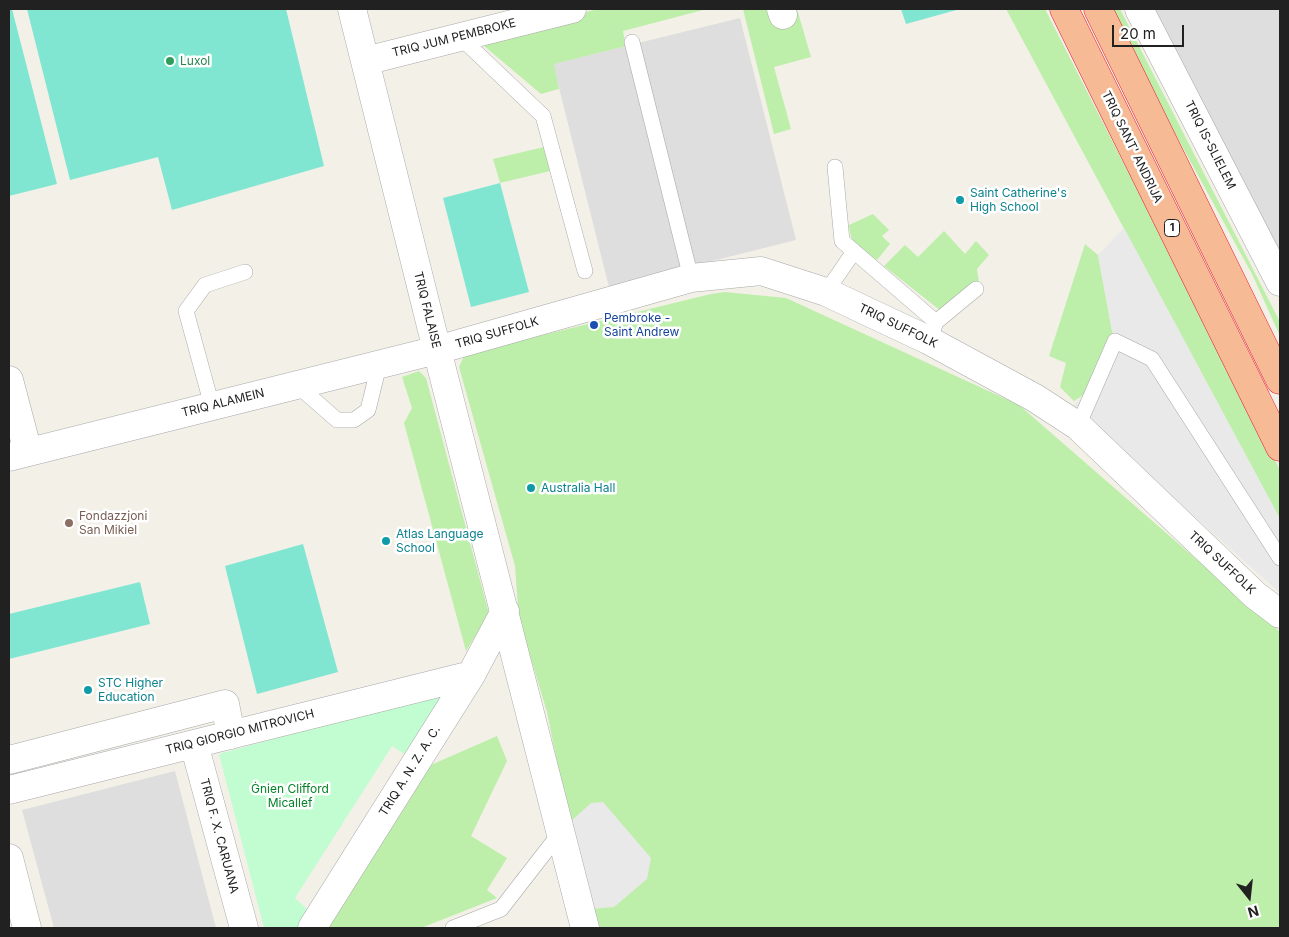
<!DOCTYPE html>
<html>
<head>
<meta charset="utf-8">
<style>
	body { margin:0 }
	#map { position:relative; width:1289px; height:937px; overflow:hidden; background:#f2f0e7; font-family:Inter,sans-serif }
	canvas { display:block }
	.frame { position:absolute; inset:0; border:10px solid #212121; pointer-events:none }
	.north { position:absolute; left:1224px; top:872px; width:50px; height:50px; -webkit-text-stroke:4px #fff; paint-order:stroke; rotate:164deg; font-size:14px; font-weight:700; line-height:20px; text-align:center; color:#212121 }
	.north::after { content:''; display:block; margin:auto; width:18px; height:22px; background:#212121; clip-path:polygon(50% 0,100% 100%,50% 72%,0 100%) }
	.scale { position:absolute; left:1112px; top:25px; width:72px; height:22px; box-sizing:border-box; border:2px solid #212121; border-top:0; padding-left:6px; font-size:15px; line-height:18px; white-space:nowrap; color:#212121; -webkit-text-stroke:4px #fff; paint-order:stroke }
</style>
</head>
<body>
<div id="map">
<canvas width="1289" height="937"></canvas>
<div class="frame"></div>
<div class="north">N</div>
<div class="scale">20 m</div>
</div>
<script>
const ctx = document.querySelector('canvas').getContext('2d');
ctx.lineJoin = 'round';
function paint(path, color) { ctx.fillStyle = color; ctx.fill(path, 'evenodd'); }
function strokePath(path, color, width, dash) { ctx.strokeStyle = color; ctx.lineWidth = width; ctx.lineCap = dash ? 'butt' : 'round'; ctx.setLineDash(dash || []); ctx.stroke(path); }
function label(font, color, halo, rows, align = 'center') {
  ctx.font = font + ' Inter,sans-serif'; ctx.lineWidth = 5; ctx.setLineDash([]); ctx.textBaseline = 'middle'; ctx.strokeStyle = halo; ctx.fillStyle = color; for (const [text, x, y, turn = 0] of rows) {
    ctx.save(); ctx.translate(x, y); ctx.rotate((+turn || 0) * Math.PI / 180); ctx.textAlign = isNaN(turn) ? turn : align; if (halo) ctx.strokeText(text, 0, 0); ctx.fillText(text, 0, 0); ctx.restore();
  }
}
paint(new Path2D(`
	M 1150,9 L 1280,9 L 1280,266 Z
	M 740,18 L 796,240 L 609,287 L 553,64 Z
	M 175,771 L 216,928 L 54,928 L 22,810 Z`), '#dfdede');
paint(new Path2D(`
	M 598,9 L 707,9 L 623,31 L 626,46 L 554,64 L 559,89 L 541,94 L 477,40 Z
	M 743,9 L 797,9 L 811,57 L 774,67 L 791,129 L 774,134 Z
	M 1006,9 L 1045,9 L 1280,470 L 1280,519 Z
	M 1107,9 L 1120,9 L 1280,322 L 1280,336 L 1252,274 Z
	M 544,147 L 550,171 L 500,183 L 493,159 Z
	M 873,214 L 889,230 L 882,236 L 890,244 L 877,260 C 860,249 851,247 849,225 Z
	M 944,231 L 965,254 L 976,241 L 989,255 L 977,269 L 979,283 L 941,311 L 884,266 L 905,245 L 918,257 Z
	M 1085,244 L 1098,255 L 1113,336 L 1085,394 L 1074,401 L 1060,387 L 1066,363 L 1049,356 Z
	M 725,292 L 786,298 L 1019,405 L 1280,632 L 1280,928 L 593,928 L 569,823 L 547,712 L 519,619 L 515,566 L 459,367 L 465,354 L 711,294 Z
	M 419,371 L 426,378 L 489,614 L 466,651 L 404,423 L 412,408 L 402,377 Z
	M 497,736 L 507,761 L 471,836 L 507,858 L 487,890 L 497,898 L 421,928 L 327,928 L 424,768 Z`), '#beefaa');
paint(new Path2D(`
	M 444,692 L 409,757 L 392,746 L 295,898 L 310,912 L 301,928 L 264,928 L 219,754 Z`), '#c2fdd2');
paint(new Path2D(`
	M 9,9 L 12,9 L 57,184 L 9,196 Z
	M 27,9 L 286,9 L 324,166 L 172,210 L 158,157 L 70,180 Z
	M 901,9 L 960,9 L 906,24 Z
	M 500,183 L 529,292 L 471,307 L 443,198 Z
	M 303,544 L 338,672 L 257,694 L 225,566 Z
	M 140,582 L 150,624 L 9,659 L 9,614 Z`), '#80e6d2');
paint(new Path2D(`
	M 1124,228 L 1280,519 L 1280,593 L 1072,407 L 1085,394 L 1113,336 L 1098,255 Z
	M 603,802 L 651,858 L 647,879 L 614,907 L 590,909 L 569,823 L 591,803 Z`), '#e9e9e9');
const service = new Path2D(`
	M 459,36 L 543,116 L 585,271
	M 632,42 L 691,278
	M 835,167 L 842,241 L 936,322
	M 826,292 L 853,253
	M 933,331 L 936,322 L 976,289
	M 297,385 L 337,420 L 354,420 L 368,410 L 379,365
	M 212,406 L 186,311 L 205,285 L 245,272
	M 1078,426 L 1115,341 L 1152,359 L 1280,558
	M 453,928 L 501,909 L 560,833`);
const minor = new Path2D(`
	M 352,9 L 437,350 L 585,928
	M 781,9 L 783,15
	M 1139,9 L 1280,282
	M 365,61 L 572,9
	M 9,380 L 28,452
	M 9,457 L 437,350 L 691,278 L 761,271 L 826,292 L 928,340 L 1035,398 L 1078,426 L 1255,595 L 1280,614
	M 194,744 L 244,928
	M 9,760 L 225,704 L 231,735
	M 9,790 L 471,675
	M 9,858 L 27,928
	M 312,928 L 471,675 L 505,611`);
const trunk = new Path2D(`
	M 1064,9 L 1280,447
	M 1098,9 L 1280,380`);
strokePath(service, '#a8a8a8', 16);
strokePath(minor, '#a8a8a8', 29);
strokePath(trunk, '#e81c3a', 29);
strokePath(service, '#fff', 15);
strokePath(minor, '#fff', 28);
strokePath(trunk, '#f6ba94', 28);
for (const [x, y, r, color] of [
	[170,61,5,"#2e9e5b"],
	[960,200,5,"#0f9aa8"],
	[594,325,5,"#1a4fb4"],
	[531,488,5,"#0f9aa8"],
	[69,523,5,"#8d6e63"],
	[386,541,5,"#0f9aa8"],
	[88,690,5,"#0f9aa8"]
]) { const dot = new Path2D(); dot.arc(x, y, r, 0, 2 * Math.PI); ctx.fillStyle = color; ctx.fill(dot); strokePath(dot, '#fff', 2); }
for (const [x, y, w] of [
	[1172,228,15]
]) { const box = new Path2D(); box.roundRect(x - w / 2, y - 8.5, w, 17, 4); ctx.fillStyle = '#fff'; ctx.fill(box); strokePath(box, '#212121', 1); }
label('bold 11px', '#212121', null, [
	["1",1172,228]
]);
label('12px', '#212121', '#fff', [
	["TRIQ JUM PEMBROKE",454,38,-14],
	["TRIQ IS-SLIELEM",1210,145,63],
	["TRIQ SANT' ANDRIJA",1132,147,64],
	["TRIQ FALAISE",427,310,76],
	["TRIQ SUFFOLK",898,326,26],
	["TRIQ SUFFOLK",497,333,-16],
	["TRIQ ALAMEIN",223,403,-14],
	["TRIQ SUFFOLK",1222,563,43],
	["TRIQ GIORGIO MITROVICH",240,732,-14],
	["TRIQ A. N. Z. A. C.",410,771,-58],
	["TRIQ F. X. CARUANA",219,836,75]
]);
label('12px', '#27864d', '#fff', [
	["Luxol",180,61]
], 'left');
label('12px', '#0d838f', '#fff', [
	["Saint Catherine's",970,193],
	["High School",970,207],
	["Australia Hall",541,488],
	["Atlas Language",396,534],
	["School",396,548],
	["STC Higher",98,683],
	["Education",98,697]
], 'left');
label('12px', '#164399', '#fff', [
	["Pembroke -",604,318],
	["Saint Andrew",604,332]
], 'left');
label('12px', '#785e54', '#fff', [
	["Fondazzjoni",79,516],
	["San Mikiel",79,530]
], 'left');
label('12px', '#058428', '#fff', [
	["Ġnien Clifford",290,789],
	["Micallef",290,803]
]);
</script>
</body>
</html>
